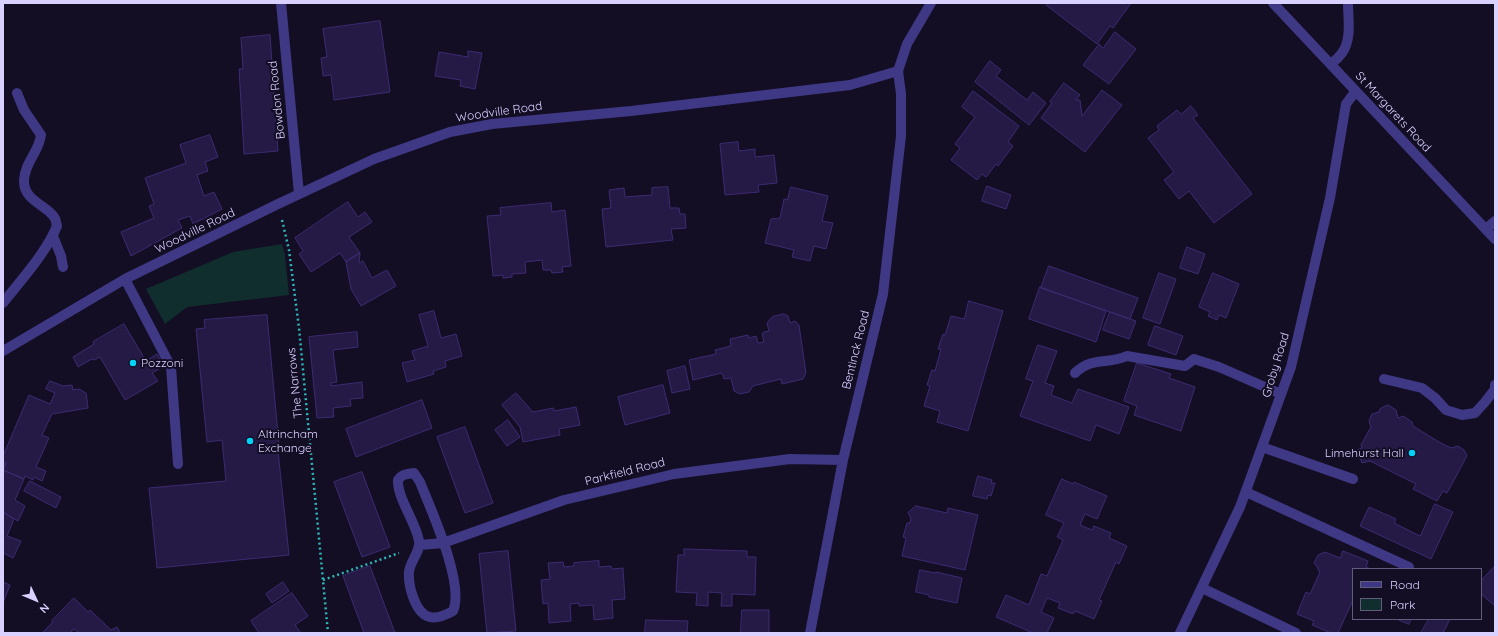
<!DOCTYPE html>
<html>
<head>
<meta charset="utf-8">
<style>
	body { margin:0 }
	#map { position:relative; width:1498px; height:636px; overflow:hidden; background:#130e24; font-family:Quicksand,sans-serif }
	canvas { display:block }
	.frame { position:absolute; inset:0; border:4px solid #d9d1ff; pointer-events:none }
	.legend { position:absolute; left:1352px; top:568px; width:130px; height:52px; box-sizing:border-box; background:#130e24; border:1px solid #625c7c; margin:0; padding:5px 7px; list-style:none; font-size:12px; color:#d9d1ff }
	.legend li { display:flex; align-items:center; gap:8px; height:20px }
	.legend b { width:20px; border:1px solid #625c7c }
	.north { position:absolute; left:16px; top:580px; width:40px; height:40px; -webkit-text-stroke:3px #130e24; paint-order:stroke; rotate:134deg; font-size:11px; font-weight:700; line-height:16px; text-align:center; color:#d9d1ff }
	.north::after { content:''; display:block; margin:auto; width:14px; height:18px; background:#d9d1ff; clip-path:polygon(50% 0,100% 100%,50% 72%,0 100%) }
</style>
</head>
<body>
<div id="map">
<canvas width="1498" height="636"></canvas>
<div class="frame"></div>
<ul class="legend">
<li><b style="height:5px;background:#3f3884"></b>Road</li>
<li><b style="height:11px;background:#112e2e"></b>Park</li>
</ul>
<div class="north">N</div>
</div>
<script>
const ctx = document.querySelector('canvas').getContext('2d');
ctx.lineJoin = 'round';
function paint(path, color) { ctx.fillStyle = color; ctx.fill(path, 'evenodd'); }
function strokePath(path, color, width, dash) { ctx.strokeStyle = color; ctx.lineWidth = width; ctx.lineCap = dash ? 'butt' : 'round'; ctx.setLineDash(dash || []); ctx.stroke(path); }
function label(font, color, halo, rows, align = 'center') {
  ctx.font = font + ' Quicksand,sans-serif'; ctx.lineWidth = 4; ctx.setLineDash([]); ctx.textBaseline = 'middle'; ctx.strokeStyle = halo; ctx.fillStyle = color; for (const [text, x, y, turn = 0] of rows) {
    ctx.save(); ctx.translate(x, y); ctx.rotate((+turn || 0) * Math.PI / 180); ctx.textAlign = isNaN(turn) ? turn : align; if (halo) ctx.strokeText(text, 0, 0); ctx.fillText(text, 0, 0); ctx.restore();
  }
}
paint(new Path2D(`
	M 282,244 L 285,255 L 289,295 L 187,307 L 165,324 L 146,289 L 233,252 Z`), '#112e2e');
const building = new Path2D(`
	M 1047,3 L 1131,3 L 1113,28 L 1110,26 L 1097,44 L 1046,5 Z
	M 380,21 L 390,92 L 334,100 L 331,75 L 323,76 L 321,58 L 327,57 L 323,29 Z
	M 1115,32 L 1136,49 L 1109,84 L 1083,65 L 1099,44 L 1103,48 Z
	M 270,35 L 278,151 L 244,154 L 239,69 L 243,69 L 241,38 Z
	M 468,51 L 482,53 L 475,89 L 460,86 L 461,80 L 435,76 L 439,52 L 468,57 Z
	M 990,61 L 1001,70 L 996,76 L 1027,100 L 1033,92 L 1046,103 L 1029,125 L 975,82 Z
	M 1064,83 L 1080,95 L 1076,100 L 1080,100 L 1082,116 L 1102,90 L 1122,105 L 1085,152 L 1041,118 L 1052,103 L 1050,102 Z
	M 973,91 L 1019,126 L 1008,142 L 1013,146 L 998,166 L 996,164 L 986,177 L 982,174 L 977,180 L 951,160 L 960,148 L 955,144 L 975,117 L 962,107 Z
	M 1191,106 L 1198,115 L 1193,118 L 1252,194 L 1214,223 L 1189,191 L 1179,199 L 1164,180 L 1174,172 L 1148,138 L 1159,130 L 1157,126 L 1177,110 L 1181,114 Z
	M 210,135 L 218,157 L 205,162 L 208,171 L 197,175 L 204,196 L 214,192 L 222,209 L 193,224 L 190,216 L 178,220 L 182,228 L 131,256 L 121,232 L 154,218 L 149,206 L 154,204 L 145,178 L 186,163 L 180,145 Z
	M 738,142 L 739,151 L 755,149 L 755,157 L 774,155 L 777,183 L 758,185 L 759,192 L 725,195 L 720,144 Z
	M 987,186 L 1011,195 L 1006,209 L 982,201 Z
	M 668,187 L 670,208 L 679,208 L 680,214 L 685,214 L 686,228 L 671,229 L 673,240 L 606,247 L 602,209 L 611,208 L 609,190 L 624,188 L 625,197 L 652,195 L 652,188 Z
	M 791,187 L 828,196 L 822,221 L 833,223 L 826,249 L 814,246 L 810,261 L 792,257 L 794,250 L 765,243 L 771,219 L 780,218 L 784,199 L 787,200 Z
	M 348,202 L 358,217 L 365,212 L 372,222 L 349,237 L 360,253 L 346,262 L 340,253 L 311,272 L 299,254 L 303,251 L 295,238 Z
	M 551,203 L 552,212 L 565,210 L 571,266 L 562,267 L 563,272 L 552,273 L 551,270 L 543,270 L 542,260 L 525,262 L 526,273 L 512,274 L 512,277 L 503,278 L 503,275 L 493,276 L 487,216 L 501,215 L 500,208 Z
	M 1187,247 L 1205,254 L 1198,274 L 1180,268 Z
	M 360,253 L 359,263 L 363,261 L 372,278 L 387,270 L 396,286 L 361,306 L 351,289 L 346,262 Z
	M 1049,266 L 1138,298 L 1130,319 L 1041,288 Z
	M 1159,273 L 1176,279 L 1160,324 L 1143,318 Z
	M 1213,273 L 1239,284 L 1226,318 L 1219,315 L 1217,320 L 1208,316 L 1210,312 L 1199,307 Z
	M 1040,287 L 1106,311 L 1096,342 L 1029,319 Z
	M 969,301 L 1003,311 L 968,431 L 937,422 L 940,411 L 924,406 L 930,386 L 927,385 L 932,370 L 935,371 L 941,349 L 938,349 L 943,334 L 945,335 L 951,316 L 964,319 Z
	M 434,311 L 441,338 L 456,334 L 462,356 L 445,361 L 446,367 L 433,371 L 434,374 L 407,382 L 402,363 L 415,360 L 412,351 L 428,346 L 419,315 Z
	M 1110,312 L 1136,321 L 1129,339 L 1103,330 Z
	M 784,314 L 788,316 L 790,323 L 795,321 L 799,325 L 806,373 L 803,379 L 782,384 L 781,379 L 753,386 L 749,392 L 740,394 L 734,391 L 731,378 L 724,379 L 722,373 L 693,380 L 689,360 L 716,354 L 715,350 L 731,346 L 730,339 L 748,335 L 749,338 L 756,336 L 758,343 L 764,342 L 762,334 L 764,332 L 769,331 L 767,323 L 772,317 Z
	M 267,315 L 279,445 L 271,446 L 272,451 L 278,451 L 289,555 L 157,568 L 149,488 L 226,481 L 222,440 L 207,442 L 196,329 L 205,328 L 204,320 Z
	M 124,324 L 146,361 L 157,354 L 164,366 L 152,373 L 158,381 L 125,400 L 100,357 L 94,360 L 92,359 L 78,367 L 73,357 L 94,344 L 93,342 Z
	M 1155,326 L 1183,336 L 1176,355 L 1148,345 Z
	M 357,332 L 358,347 L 333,350 L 337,382 L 331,383 L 331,386 L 362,382 L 363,398 L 350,399 L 351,406 L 333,408 L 334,417 L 317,418 L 309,337 Z
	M 1038,345 L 1057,351 L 1045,383 L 1054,386 L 1051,395 L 1072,403 L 1078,389 L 1129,407 L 1119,434 L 1096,425 L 1090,441 L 1020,416 L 1033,381 L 1026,379 Z
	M 1137,363 L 1171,374 L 1169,378 L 1195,387 L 1181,431 L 1134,415 L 1137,406 L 1124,401 Z
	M 685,366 L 690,389 L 672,393 L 667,371 Z
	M 50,381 L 63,386 L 72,385 L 73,390 L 79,389 L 86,393 L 88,408 L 52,414 L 42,435 L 49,438 L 36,467 L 46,471 L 42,481 L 34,477 L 33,480 L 25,476 L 24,479 L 3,470 L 6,463 L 3,461 L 3,456 L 29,395 L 50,404 L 55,393 L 46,389 Z
	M 663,385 L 670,413 L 625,425 L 618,397 Z
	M 516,393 L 533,412 L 553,408 L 554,411 L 576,407 L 580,425 L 559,429 L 560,435 L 523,442 L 520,427 L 502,405 Z
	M 422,400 L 432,428 L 356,457 L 346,429 Z
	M 1388,405 L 1396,410 L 1398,418 L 1403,416 L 1412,422 L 1413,426 L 1439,442 L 1451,448 L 1458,446 L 1464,450 L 1467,456 L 1447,493 L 1443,491 L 1437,501 L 1413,489 L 1416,484 L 1370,461 L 1362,463 L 1357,450 L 1362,448 L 1361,445 L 1371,427 L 1369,421 L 1372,414 L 1379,412 L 1380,409 Z
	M 508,420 L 520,437 L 507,446 L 495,430 Z
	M 465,427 L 493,503 L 465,513 L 437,437 Z
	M 3,461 L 6,463 L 3,470 L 24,479 L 15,500 L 25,506 L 18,521 L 3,512 Z
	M 362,472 L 390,547 L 362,557 L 334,482 Z
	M 978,476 L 992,480 L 991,483 L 995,483 L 991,496 L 988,495 L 987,499 L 973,496 Z
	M 1062,479 L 1073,484 L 1074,482 L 1107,496 L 1097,519 L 1085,514 L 1080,525 L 1092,530 L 1094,526 L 1111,533 L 1109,538 L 1127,546 L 1119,564 L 1116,562 L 1099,600 L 1102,601 L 1094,619 L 1075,611 L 1073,614 L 1058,608 L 1060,603 L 1047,598 L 1041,612 L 1054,618 L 1047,633 L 1033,633 L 996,617 L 1006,595 L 1029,605 L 1041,574 L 1047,576 L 1063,540 L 1057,537 L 1064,523 L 1046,515 Z
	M 30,481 L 61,497 L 56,508 L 24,491 Z
	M 1435,504 L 1453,512 L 1431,559 L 1360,526 L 1369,507 L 1396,519 L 1394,523 L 1420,536 Z
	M 916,506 L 947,513 L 948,508 L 978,515 L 965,570 L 902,556 L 906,538 L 903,537 L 907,523 L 910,523 L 911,518 L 908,513 Z
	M 3,512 L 14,519 L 7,536 L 21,541 L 13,558 L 3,553 Z
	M 684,549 L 747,551 L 747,557 L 756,557 L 755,595 L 732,594 L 732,606 L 721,606 L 722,593 L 708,592 L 708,606 L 696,605 L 697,593 L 676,592 L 678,555 L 684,555 Z
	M 508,551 L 516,631 L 487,633 L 479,554 Z
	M 1343,551 L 1368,561 L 1366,567 L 1370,569 L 1353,569 L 1353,600 L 1338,633 L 1331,633 L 1312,625 L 1314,621 L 1297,614 L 1306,592 L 1310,594 L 1320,572 L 1318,570 L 1318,568 L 1314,563 L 1318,555 L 1325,552 L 1340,558 Z
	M 599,561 L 599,567 L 611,566 L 612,569 L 623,568 L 625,599 L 612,600 L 613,618 L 594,620 L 593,605 L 579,606 L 579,603 L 570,604 L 571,621 L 549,623 L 548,603 L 543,604 L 541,580 L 550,579 L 548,563 L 563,562 L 564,567 L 574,566 L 574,563 Z
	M 370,566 L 395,633 L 364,633 L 343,576 Z
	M 1495,566 L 1495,606 L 1481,594 L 1481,581 Z
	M 920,570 L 935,573 L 936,572 L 962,578 L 957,603 L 929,597 L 929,595 L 916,592 Z
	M 3,582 L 10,585 L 3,603 Z
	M 283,582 L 289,591 L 272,603 L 266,594 Z
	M 292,593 L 308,616 L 295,625 L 301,633 L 259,633 L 251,621 Z
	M 74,598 L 88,612 L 90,610 L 111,630 L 117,627 L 120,633 L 79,633 L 74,629 L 70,633 L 42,633 L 53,622 L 52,621 Z
	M 742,610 L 769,610 L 769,633 L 741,633 Z
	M 1397,619 L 1411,619 L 1409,624 Z
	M 1429,619 L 1450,619 L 1443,633 L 1421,633 Z
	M 646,620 L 688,621 L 687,633 L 645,633 Z`);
paint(building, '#251a46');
strokePath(building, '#3d2b72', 1);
strokePath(new Path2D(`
	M 282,220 L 289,250 L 299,328 L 328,633
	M 323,580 L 399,553`), '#2cb8b8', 2.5, [2, 3]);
strokePath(new Path2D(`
	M 281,3 L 299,194
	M 1273,3 L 1495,239
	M 1331,64 C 1335,61 1339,57 1342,53 C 1352,39 1348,19 1348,3
	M 1486,229 L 1495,221
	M 53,236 L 61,256 L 63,267
	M 125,279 L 171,367 L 178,464
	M 3,303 C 21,280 46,253 57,226 C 56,223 56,219 54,217 C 47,205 23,201 24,180 C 25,162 39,152 41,135 L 24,110 L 17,93
	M 3,351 L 125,279 L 278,204 L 374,159 L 450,132 L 492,124 L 631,111 L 850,85 L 898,71
	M 1075,373 C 1093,356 1107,365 1127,356 L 1185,366 L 1194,359 L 1219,367 L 1281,394
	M 1384,379 L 1422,388 L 1435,398 L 1446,410 L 1462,415 L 1475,413 L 1485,402 L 1495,389 L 1495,385
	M 1262,447 L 1353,479
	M 414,473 L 420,482 C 431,510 465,584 453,611 C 446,615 438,619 430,617 C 415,614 408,585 409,572 C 410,561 421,551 419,541 C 416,522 397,498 398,480 C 402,474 407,474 414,473 Z
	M 1246,492 L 1409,567
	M 420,545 L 443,543 L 564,500 L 674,474 L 790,459 L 843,460
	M 1202,588 L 1296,633
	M 810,633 L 843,460 L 883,294 L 901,136 L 901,94 L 898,71 L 907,44 L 931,3
	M 1180,633 L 1240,507 L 1291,367 L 1330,198 L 1346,104 L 1355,92`), '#3f3884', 10);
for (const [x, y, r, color] of [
	[133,363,4,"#00d4fc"],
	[250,441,4,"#00d4fc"],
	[1412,453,4,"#00d4fc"]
]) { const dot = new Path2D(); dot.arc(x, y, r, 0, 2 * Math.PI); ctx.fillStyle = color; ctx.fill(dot); strokePath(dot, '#130e24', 1.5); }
label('12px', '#d9d1ff', '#130e24', [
	["Bowdon Road",277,100,-96],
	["Woodville Road",499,112,-8],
	["St Margarets Road",1393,112,47],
	["Woodville Road",195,231,-26],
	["Bentinck Road",856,350,-76],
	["Groby Road",1276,365,-73],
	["The Narrows",295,383,-96],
	["Parkfield Road",625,472,-14]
]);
label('12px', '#d9d1ff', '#130e24', [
	["Pozzoni",141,363],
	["Altrincham",258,434],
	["Exchange",258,448],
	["Limehurst Hall",1404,453,"right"]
], 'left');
</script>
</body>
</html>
